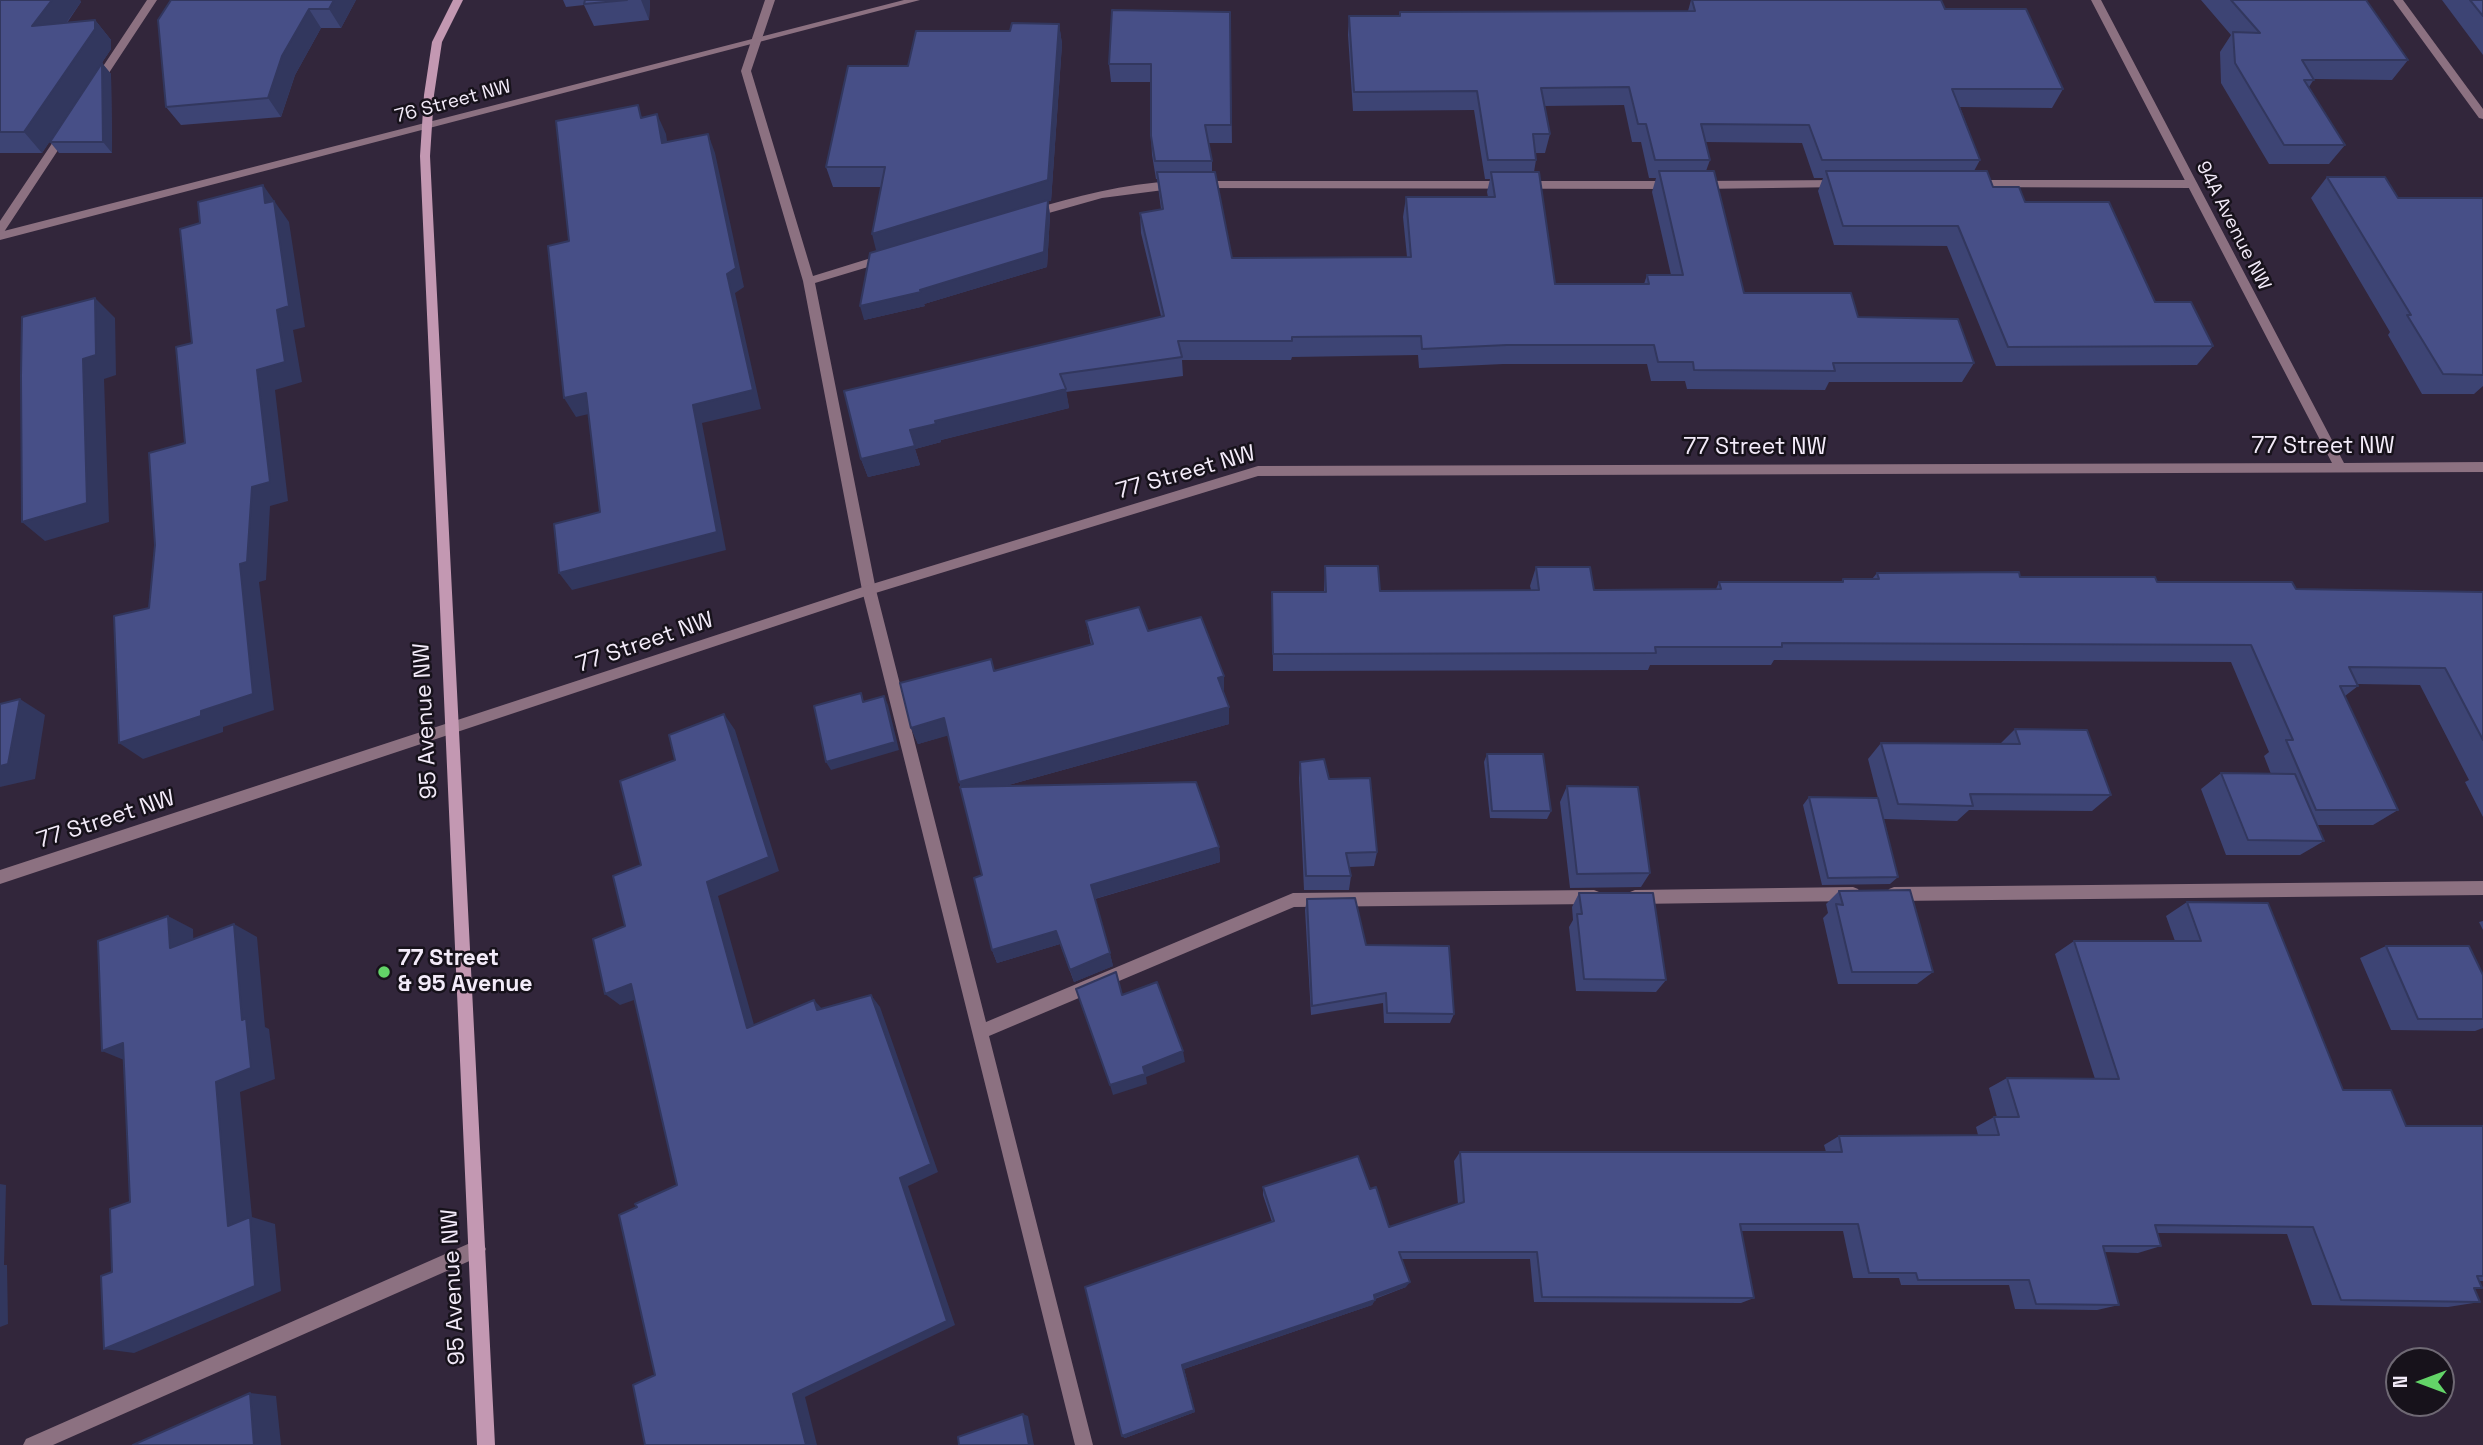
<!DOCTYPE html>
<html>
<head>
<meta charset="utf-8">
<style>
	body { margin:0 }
	#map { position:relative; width:2483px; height:1445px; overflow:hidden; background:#32263b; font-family:"Space Grotesk",sans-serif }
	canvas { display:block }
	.north { position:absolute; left:2385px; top:1347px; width:70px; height:70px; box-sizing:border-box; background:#17121b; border:2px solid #6f6974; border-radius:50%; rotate:270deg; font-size:19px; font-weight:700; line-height:28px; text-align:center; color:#f3ebf9 }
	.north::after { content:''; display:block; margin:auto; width:24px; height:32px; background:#63d468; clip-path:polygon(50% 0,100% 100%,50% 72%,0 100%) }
</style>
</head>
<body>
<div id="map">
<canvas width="2483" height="1445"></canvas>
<div class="north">N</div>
</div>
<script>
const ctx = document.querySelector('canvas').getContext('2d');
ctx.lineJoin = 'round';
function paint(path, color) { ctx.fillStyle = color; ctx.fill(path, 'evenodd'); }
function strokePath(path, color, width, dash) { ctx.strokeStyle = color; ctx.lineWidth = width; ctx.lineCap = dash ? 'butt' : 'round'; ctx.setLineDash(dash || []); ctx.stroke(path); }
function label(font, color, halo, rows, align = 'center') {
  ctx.font = font + ' "Space Grotesk",sans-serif'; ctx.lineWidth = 5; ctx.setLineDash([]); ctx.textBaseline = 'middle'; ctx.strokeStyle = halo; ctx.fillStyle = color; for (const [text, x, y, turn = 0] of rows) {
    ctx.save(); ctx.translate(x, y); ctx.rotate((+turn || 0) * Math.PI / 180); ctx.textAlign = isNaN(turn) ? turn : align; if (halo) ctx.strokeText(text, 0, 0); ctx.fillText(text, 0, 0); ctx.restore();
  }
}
paint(new Path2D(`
	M 147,0 L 157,0 L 101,85 L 93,85 L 92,83 Z
	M 765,0 L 775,0 L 751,71 L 813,276 L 884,254 L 890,258 L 888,261 L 815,283 L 876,590 L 986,1022 L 1293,893 L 1594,890 L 1599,892 L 1602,897 L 1599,902 L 1594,904 L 1294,907 L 989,1036 L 1093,1445 L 1075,1445 L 862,590 L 803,281 L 741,71 Z
	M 2393,0 L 2403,0 L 2483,109 L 2483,119 L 2479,118 Z
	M 65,129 L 70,132 L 4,232 L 0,233 L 0,221 L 61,130 Z
	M 1840,180 L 1844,181 L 1844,187 L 1699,189 L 1694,185 L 1699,181 Z
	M 1972,180 L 2191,180 L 2196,184 L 2191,188 L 1968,187 L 1968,181 Z
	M 1175,181 L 1180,185 L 1179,188 L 1102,198 L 1031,218 L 1026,214 L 1027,211 C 1076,196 1124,184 1175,181 Z
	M 1199,181 L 1672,181 L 1677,185 L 1672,189 L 1195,188 L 1194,185 Z
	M 2483,881 L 2483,895 L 1894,901 L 1889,899 L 1886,894 L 1889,889 L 1894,887 Z
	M 1853,887 L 1858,889 L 1861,894 L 1858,899 L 1853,901 L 1635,904 L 1630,902 L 1627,897 L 1630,892 L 1635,890 Z
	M 477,1240 L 483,1243 L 486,1249 L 483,1255 L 53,1445 L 23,1445 L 26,1439 Z`), '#8c7181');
paint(new Path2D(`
	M 904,0 L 920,0 L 0,240 L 0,232 Z
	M 2091,0 L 2101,0 L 2344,463 L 2483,462 L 2483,472 L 1258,476 L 869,595 L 0,884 L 0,870 L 869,585 L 1258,466 L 2332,463 Z`), '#8c7181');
paint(new Path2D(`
	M 453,0 L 463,0 L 442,42 L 434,95 L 430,156 L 495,1445 L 477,1445 L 420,156 L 424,95 L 432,42 Z`), '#c398b2');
paint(new Path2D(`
	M 0,0 L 80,0 L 81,2 L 67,23 L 95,20 L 111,40 L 111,49 L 42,153 L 0,153 Z
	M 171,0 L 356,0 L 341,28 L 321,28 L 295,75 L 281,117 L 181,125 L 166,107 Z
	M 563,0 L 650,0 L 649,20 L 594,26 L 584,5 L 566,7 Z
	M 1691,0 L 1941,0 L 1945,9 L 2063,89 L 2052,108 L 1960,107 L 1980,160 L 1974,171 L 1993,187 L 2025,202 L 2213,346 L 2197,365 L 1996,366 L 1947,246 L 1834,245 L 1818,191 L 1823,178 L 1814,178 L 1802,143 L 1705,142 L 1710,160 L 1706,171 L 1744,293 L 1858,317 L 1974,363 L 1962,382 L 1829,382 L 1825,390 L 1687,389 L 1685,381 L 1651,381 L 1647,364 L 1503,364 L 1419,368 L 1418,355 L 1292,357 L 1291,360 L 1182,360 L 1183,376 L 1066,392 L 1069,408 L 941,440 L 941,442 L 915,449 L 920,465 L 868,477 L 861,459 L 1161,316 L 1141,233 L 1140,213 L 1161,209 L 1157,179 L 1156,179 L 1152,155 L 1151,136 L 1151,82 L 1111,82 L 1109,64 L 1230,12 L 1232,143 L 1209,143 L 1212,161 L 1212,172 L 1232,258 L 1407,257 L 1403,217 L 1406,197 L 1488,197 L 1487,192 L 1490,179 L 1485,179 L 1474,110 L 1353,111 L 1348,35 L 1349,16 L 1399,16 L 1400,12 L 1688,11 ZM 1624,105 L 1632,142 L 1641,142 L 1649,178 L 1656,178 L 1652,192 L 1671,275 L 1647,275 L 1644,284 L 1555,284 L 1534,172 L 1536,160 L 1535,153 L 1545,153 L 1550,134 L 1544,106 Z
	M 2201,0 L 2366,0 L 2408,60 L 2392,80 L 2314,79 L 2309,87 L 2345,145 L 2329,164 L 2269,164 L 2221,83 L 2220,52 L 2231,35 Z
	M 2442,0 L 2483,0 L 2483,55 Z
	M 1059,24 L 1062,44 L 1051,201 L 1048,201 L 1050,215 L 1047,267 L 924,304 L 925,306 L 864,320 L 877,252 L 881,187 L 833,187 L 826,167 L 908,66 L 1010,31 Z
	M 102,63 L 111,74 L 112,153 L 59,153 L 50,142 Z
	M 2327,177 L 2398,198 L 2483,198 L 2483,386 L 2474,394 L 2422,394 L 2388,335 L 2390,332 L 2311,198 Z
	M 1325,566 L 1380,591 L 1531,590 L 1530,586 L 1536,567 L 1594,590 L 1716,589 L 1719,582 L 1841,582 L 1843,579 L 1872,579 L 1877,573 L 2157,582 L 2296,589 L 2483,592 L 2483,817 L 2465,782 L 2469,780 L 2420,685 L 2357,684 L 2358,686 L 2345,696 L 2398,810 L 2373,825 L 2317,825 L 2324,841 L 2300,855 L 2226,855 L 2201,789 L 2221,773 L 2271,774 L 2264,756 L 2269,752 L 2231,662 L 1774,660 L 1771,665 L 1650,665 L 1648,670 L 1273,671 L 1272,592 L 1324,592 Z
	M 1086,621 L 1148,631 L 1224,693 L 1229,707 L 1229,724 L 1005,786 L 1219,847 L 1220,862 L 1095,899 L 1113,966 L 1074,982 L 1060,944 L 997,963 L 992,950 L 982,875 L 948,735 L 918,744 L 911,728 L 994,671 L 1091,645 Z
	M 2015,729 L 2111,795 L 2092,811 L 1969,810 L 1957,821 L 1884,819 L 1898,877 L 1890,884 L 1822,885 L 1803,805 L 1809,797 L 1878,798 L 1868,759 L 1881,743 L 2000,744 Z
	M 1487,754 L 1551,811 L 1547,819 L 1490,818 L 1484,762 Z
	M 1300,762 L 1329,779 L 1377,852 L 1374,866 L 1349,867 L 1351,876 L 1349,890 L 1304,890 L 1299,778 Z
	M 1567,786 L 1650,873 L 1641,887 L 1570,888 L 1560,802 Z
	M 1839,891 L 1933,972 L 1917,984 L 1838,984 L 1823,918 L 1828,913 L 1826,904 Z
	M 1579,893 L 1666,980 L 1656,992 L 1576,991 L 1569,927 L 1573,920 L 1572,907 Z
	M 1307,899 L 1454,1014 L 1450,1023 L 1384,1023 L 1383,1003 L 1311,1015 L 1305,910 Z
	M 2187,902 L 2343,1090 L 2406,1126 L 2483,1126 L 2483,1281 L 2479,1281 L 2482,1288 L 2474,1289 L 2480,1302 L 2448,1307 L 2312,1305 L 2287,1234 L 2157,1233 L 2161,1246 L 2138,1253 L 2104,1252 L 2119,1305 L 2097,1310 L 2015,1309 L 2009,1285 L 1901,1285 L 1899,1278 L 1853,1278 L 1843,1231 L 1741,1231 L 1754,1298 L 1741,1303 L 1534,1302 L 1530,1259 L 1402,1259 L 1406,1287 L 1375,1299 L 1372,1305 L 1184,1369 L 1195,1412 L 1125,1438 L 1122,1436 L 1272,1222 L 1263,1195 L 1263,1187 L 1370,1189 L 1389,1227 L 1458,1204 L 1454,1161 L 1460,1152 L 1826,1152 L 1824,1145 L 1839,1136 L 1978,1135 L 1976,1127 L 1994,1117 L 1997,1117 L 1989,1088 L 2007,1078 L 2095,1079 L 2055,954 L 2074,941 L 2175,941 L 2166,916 Z
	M 2483,921 L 2483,930 L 2479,922 Z
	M 2386,946 L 2483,975 L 2483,1028 L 2475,1031 L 2391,1030 L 2360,958 Z`), '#3d4474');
paint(new Path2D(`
	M 52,0 L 80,0 L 81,2 L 49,47 L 32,26 Z
	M 334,0 L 356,0 L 341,28 L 329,9 Z
	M 641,0 L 650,0 L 649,20 Z
	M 309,9 L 321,28 L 295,75 L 281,117 L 268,98 L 282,56 Z
	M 95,20 L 111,40 L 111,49 L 42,153 L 24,132 Z
	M 1059,24 L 1062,44 L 1051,201 L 1048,201 L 1050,215 L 1047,267 L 924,304 L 925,306 L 864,320 L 860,306 L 877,254 L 872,234 Z
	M 102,63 L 111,74 L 112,153 L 103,142 Z
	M 657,114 L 666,134 L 670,163 L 662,143 Z
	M 708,134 L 715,153 L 744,287 L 735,293 L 761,409 L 702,423 L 726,550 L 572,590 L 559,573 L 693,405 L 727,274 Z
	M 263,185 L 289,222 L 305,327 L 293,330 L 302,382 L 275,390 L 288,501 L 270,506 L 266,580 L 259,582 L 274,710 L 223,727 L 223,732 L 143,759 L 119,743 L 201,711 L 240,564 L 252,487 L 257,370 L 277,310 Z
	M 95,298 L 115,318 L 116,375 L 104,379 L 109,522 L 45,541 L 22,522 L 83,359 Z
	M 1066,389 L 1069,408 L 941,440 L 941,442 L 915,449 L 920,465 L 868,477 L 861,459 L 910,430 L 935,421 Z
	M 586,393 L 597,412 L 576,417 L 564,398 Z
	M 1224,676 L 1224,693 L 1218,678 Z
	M 884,696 L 888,705 L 899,750 L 831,770 L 826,762 Z
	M 20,699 L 45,715 L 35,779 L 0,787 L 0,766 Z
	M 1229,707 L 1229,724 L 965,797 L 959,782 Z
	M 724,714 L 735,730 L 779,871 L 718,896 L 758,1039 L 747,1028 L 707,882 Z
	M 944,718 L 950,735 L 918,744 L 911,728 Z
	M 1219,847 L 1220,862 L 1094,899 L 1091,885 Z
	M 168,916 L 193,929 L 194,961 L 170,948 Z
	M 234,924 L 257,937 L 265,1027 L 269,1029 L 275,1079 L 240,1092 L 252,1217 L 275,1224 L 281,1291 L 134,1353 L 104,1349 L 228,1226 L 216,1082 L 242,1020 Z
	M 1056,931 L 1060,944 L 997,963 L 992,950 Z
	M 1110,953 L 1113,966 L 1074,982 L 1070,970 Z
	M 631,984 L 645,996 L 620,1005 L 605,994 Z
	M 871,995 L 880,1007 L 938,1172 L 908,1186 L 955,1325 L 805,1397 L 817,1445 L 806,1445 L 793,1394 L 900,1178 Z
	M 814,1000 L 824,1011 L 817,1010 Z
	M 123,1043 L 129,1062 L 102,1051 Z
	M 1183,1051 L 1185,1062 L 1146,1077 L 1147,1084 L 1113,1095 L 1110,1085 L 1143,1067 Z
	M 0,1184 L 6,1185 L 4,1265 L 7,1265 L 8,1324 L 0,1327 Z
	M 1410,1282 L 1406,1287 L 1370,1300 L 1374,1295 Z
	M 1375,1300 L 1372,1305 L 1184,1369 L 1195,1412 L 1125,1438 L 1122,1436 L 1182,1365 Z
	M 250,1393 L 276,1396 L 281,1445 L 254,1445 Z
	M 1023,1414 L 1028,1416 L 1034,1445 L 1029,1445 Z`), '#32375e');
const building = new Path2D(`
	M 0,0 L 52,0 L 32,26 L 95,20 L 95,29 L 24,132 L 0,132 Z
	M 171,0 L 334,0 L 329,9 L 309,9 L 282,56 L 268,98 L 166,107 L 158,20 Z
	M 585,0 L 627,0 L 584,4 Z
	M 1692,0 L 1941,0 L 1945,9 L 2026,9 L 2063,89 L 1952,89 L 1980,160 L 1822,160 L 1809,125 L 1701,124 L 1710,160 L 1655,160 L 1646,124 L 1638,124 L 1629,87 L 1541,88 L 1550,134 L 1533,134 L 1536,160 L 1488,160 L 1477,91 L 1354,92 L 1349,16 L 1400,16 L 1400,12 L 1695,11 Z
	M 2231,0 L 2366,0 L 2408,60 L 2302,60 L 2314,80 L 2304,80 L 2345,145 L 2284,145 L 2235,63 L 2233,32 L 2260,33 Z
	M 2470,0 L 2483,0 L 2483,16 Z
	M 1112,10 L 1230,12 L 1231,125 L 1205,125 L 1212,161 L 1155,161 L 1151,136 L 1151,64 L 1109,64 Z
	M 1012,23 L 1059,24 L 1048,180 L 872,234 L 885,167 L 826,167 L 848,66 L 908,66 L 916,31 L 1010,31 Z
	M 102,63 L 103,142 L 50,142 Z
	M 638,105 L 641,118 L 657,114 L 662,143 L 708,134 L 736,268 L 727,274 L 753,390 L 693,405 L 717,532 L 559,573 L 554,524 L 600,512 L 586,393 L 564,398 L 548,246 L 569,241 L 556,121 Z
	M 1659,171 L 1714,171 L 1744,293 L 1851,293 L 1858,317 L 1958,319 L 1974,363 L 1833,363 L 1835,371 L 1694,370 L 1693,362 L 1658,362 L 1654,345 L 1507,345 L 1422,349 L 1421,336 L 1292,337 L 1292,341 L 1178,341 L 1182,357 L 1060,374 L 1066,389 L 935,421 L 936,424 L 910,430 L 915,446 L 861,459 L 844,391 L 1164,316 L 1140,213 L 1163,209 L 1157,172 L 1215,172 L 1232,258 L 1411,257 L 1406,197 L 1495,197 L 1491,172 L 1539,172 L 1555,284 L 1649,284 L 1647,275 L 1683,275 Z
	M 1826,171 L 1987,171 L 1993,187 L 2019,187 L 2025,202 L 2109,202 L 2155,302 L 2191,302 L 2213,346 L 2008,347 L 1958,226 L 1843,226 Z
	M 2327,177 L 2385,177 L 2398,198 L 2483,198 L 2483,375 L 2443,374 L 2407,315 L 2411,315 Z
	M 263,185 L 265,203 L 274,201 L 289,306 L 277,310 L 285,362 L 257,370 L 270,482 L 252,487 L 247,562 L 240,564 L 253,694 L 201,711 L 201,716 L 119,743 L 114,616 L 149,608 L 155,545 L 149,453 L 185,443 L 176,347 L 192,343 L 180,229 L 200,223 L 198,202 Z
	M 1048,200 L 1044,252 L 920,290 L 921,292 L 860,306 L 870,253 Z
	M 95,298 L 96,355 L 83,359 L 87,503 L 22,522 L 21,376 L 22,317 Z
	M 1325,566 L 1378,566 L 1380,591 L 1539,590 L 1536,567 L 1590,567 L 1594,590 L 1721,589 L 1719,582 L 1843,582 L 1843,579 L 1879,579 L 1877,573 L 2019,572 L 2020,577 L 2155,577 L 2157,582 L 2292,582 L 2296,589 L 2483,592 L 2483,740 L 2445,668 L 2349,667 L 2358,686 L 2340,686 L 2398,810 L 2316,810 L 2286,740 L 2293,740 L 2251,645 L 1782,643 L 1782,647 L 1655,647 L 1656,653 L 1273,654 L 1272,592 L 1326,592 Z
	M 1139,607 L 1148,631 L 1201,617 L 1224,676 L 1218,678 L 1229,707 L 959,782 L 944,718 L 911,728 L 900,683 L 991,659 L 994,671 L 1093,644 L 1086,621 Z
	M 861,693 L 863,702 L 884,696 L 895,742 L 826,762 L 814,706 Z
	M 20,699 L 8,764 L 0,766 L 0,704 Z
	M 724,714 L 769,857 L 707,882 L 747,1028 L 814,1000 L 817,1010 L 871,995 L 931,1164 L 900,1178 L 947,1321 L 793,1394 L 806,1445 L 645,1445 L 633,1385 L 655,1375 L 619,1215 L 637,1207 L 635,1204 L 677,1185 L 631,984 L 605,994 L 593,939 L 625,926 L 613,876 L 641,865 L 620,781 L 675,760 L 669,735 Z
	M 2015,729 L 2087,730 L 2111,795 L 1970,794 L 1973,806 L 1898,804 L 1881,743 L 2020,744 Z
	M 1487,754 L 1543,754 L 1551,811 L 1492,811 Z
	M 1324,759 L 1329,779 L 1370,778 L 1377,852 L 1346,853 L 1351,876 L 1306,876 L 1300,762 Z
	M 2221,773 L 2295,774 L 2324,841 L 2248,840 Z
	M 1196,782 L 1219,847 L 1091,885 L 1110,953 L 1070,970 L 1056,931 L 992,950 L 974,878 L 982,875 L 960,787 Z
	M 1567,786 L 1638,787 L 1650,873 L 1577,874 Z
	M 1809,797 L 1878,798 L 1898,877 L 1828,878 Z
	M 1910,890 L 1933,972 L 1852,972 L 1836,904 L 1843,905 L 1839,891 Z
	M 1579,893 L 1653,893 L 1666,980 L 1584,979 L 1577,914 L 1582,914 Z
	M 1355,898 L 1366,945 L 1449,946 L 1454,1014 L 1387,1013 L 1386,993 L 1312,1006 L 1307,899 Z
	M 2187,902 L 2268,903 L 2343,1090 L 2391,1090 L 2406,1126 L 2483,1126 L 2483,1276 L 2477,1276 L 2482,1288 L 2474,1288 L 2480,1302 L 2341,1300 L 2313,1227 L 2155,1225 L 2161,1246 L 2103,1246 L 2119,1305 L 2036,1304 L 2029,1280 L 1918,1280 L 1916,1273 L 1869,1273 L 1858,1224 L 1740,1224 L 1754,1298 L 1542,1297 L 1537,1252 L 1399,1252 L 1410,1282 L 1374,1295 L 1375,1300 L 1182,1365 L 1194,1410 L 1122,1436 L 1085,1287 L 1274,1221 L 1263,1187 L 1358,1156 L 1370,1189 L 1376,1187 L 1389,1227 L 1464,1202 L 1460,1152 L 1842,1152 L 1839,1136 L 1999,1135 L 1994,1117 L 2019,1117 L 2007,1078 L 2119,1079 L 2074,941 L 2201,941 Z
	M 168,916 L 170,948 L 234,924 L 242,1020 L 246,1018 L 251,1068 L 216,1082 L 228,1226 L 250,1217 L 255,1286 L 104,1349 L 101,1276 L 112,1272 L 110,1209 L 130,1202 L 123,1043 L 102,1051 L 98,941 Z
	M 2386,946 L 2469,946 L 2483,975 L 2483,1019 L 2418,1019 Z
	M 1116,972 L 1122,995 L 1157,982 L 1183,1051 L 1143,1067 L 1145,1074 L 1110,1085 L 1076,989 Z
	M 250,1393 L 254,1445 L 133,1445 Z
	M 1023,1414 L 1029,1445 L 959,1445 L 958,1437 Z`);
paint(building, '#474f87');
strokePath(building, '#32375e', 2);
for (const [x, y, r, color] of [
	[384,972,7,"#63d468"]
]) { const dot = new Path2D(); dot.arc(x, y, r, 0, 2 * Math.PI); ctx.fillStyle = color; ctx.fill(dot); strokePath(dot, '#17121b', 2.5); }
label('19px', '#f3ebf9', '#17121b', [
	["76 Street NW",453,102,-15],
	["94A Avenue NW",2233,226,63]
]);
label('23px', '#f3ebf9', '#17121b', [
	["77 Street NW",2323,447],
	["77 Street NW",1755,448],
	["77 Street NW",1186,473,-16],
	["77 Street NW",645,643,-19],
	["95 Avenue NW",426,721,-93],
	["77 Street NW",106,820,-18],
	["95 Avenue NW",454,1287,-93]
]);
label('bold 23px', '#f3ebf9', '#17121b', [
	["77 Street",398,959],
	["& 95 Avenue",398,985]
], 'left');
</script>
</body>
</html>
